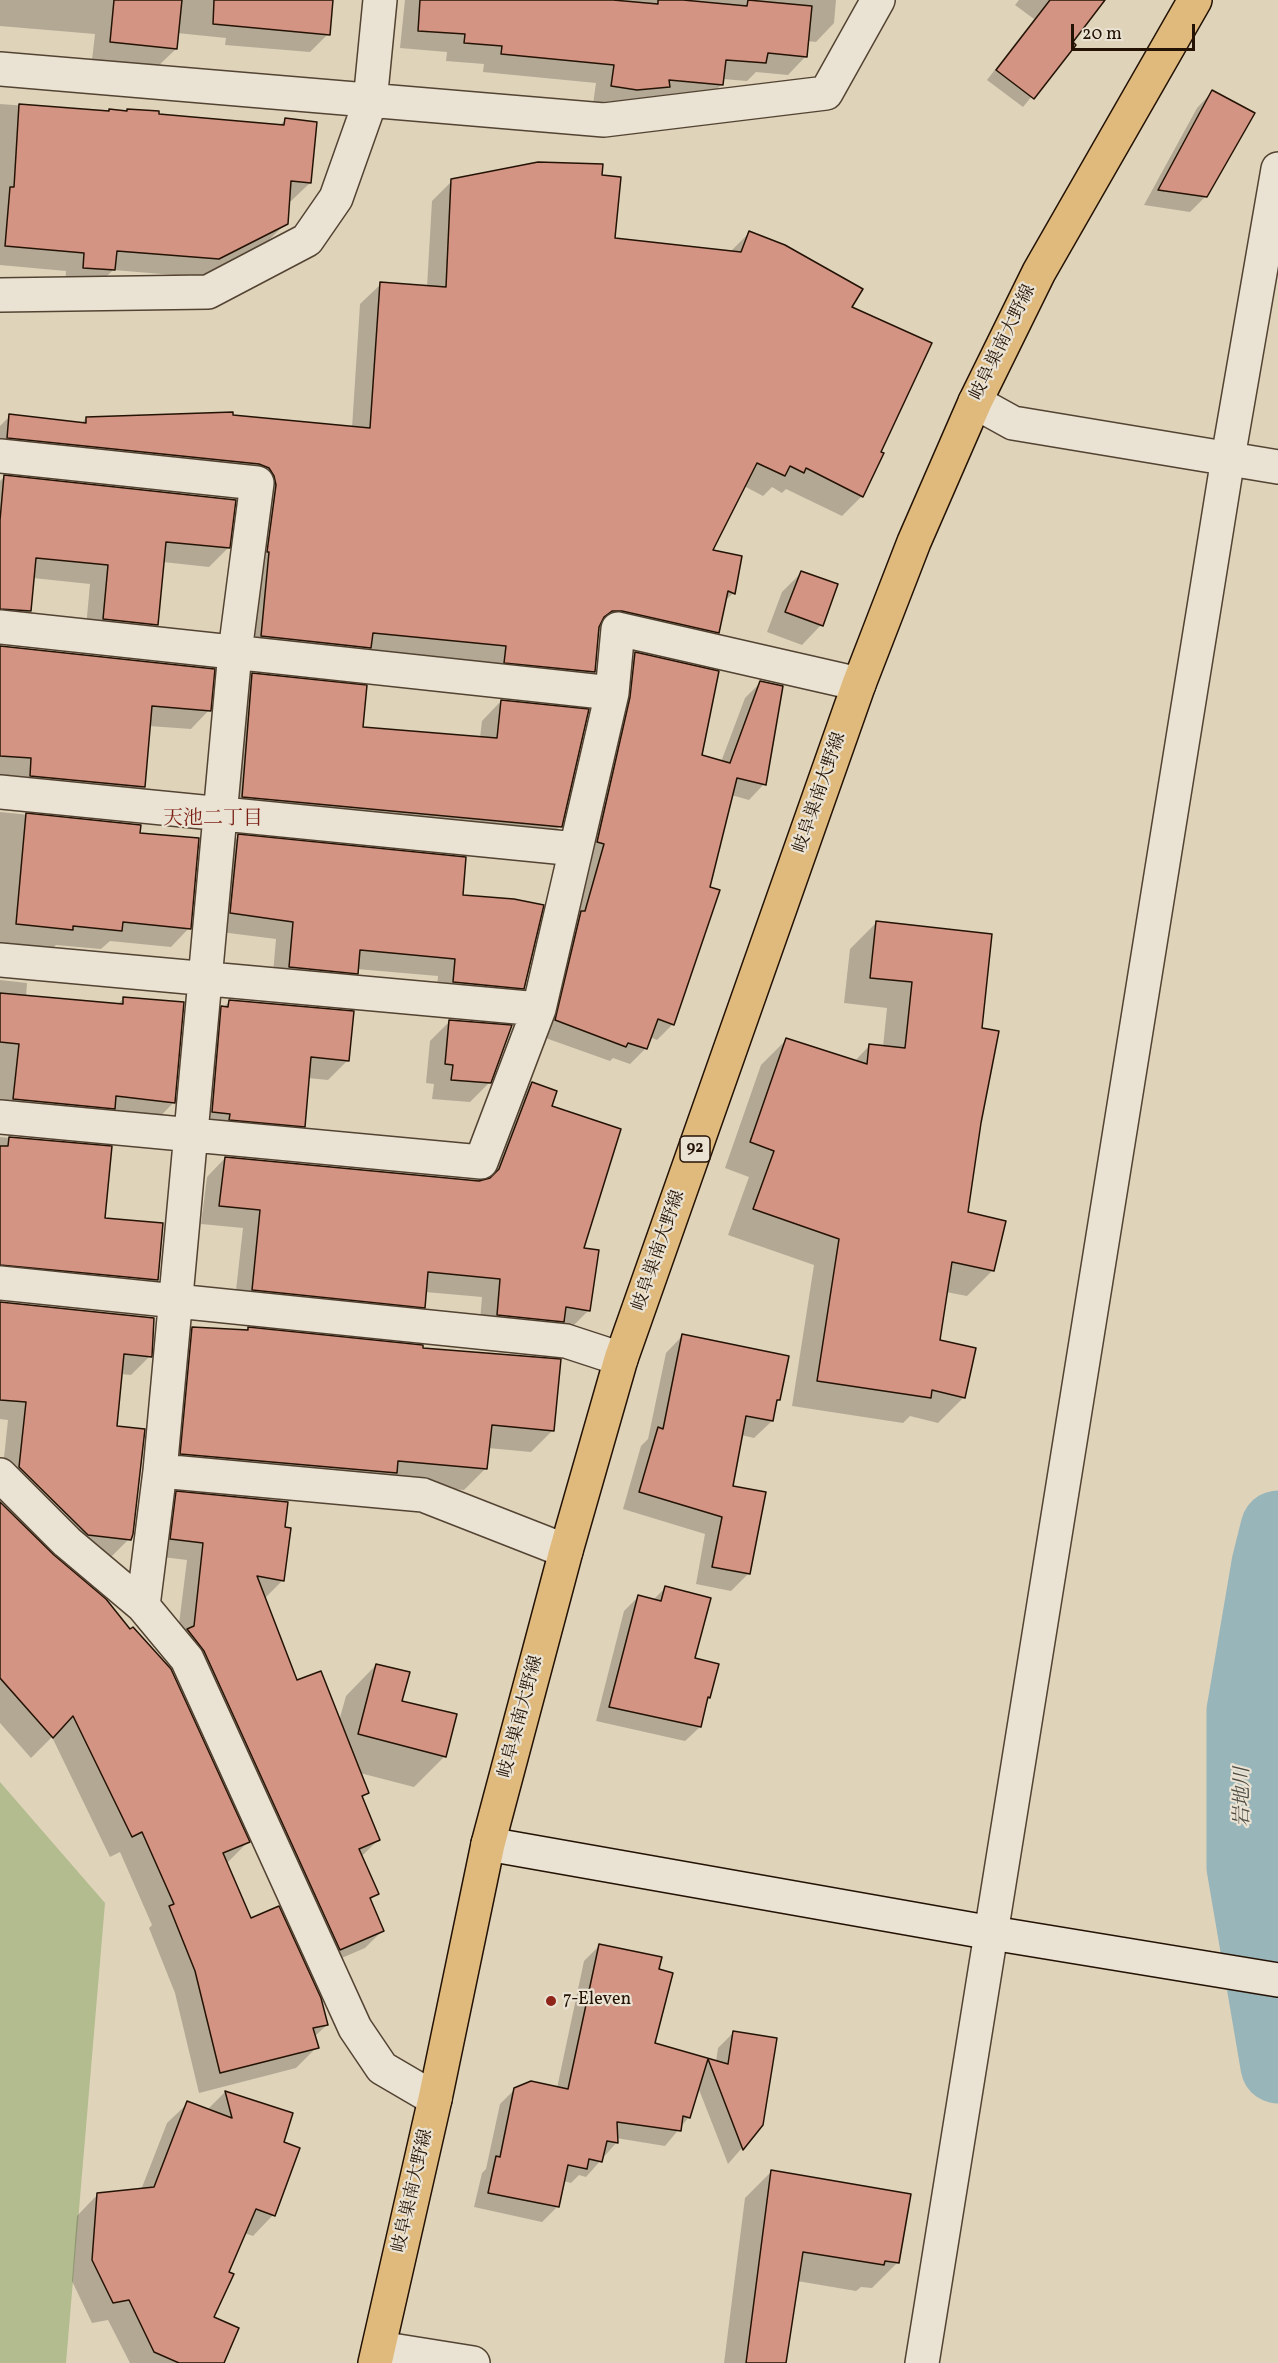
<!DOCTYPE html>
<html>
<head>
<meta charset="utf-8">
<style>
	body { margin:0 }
	#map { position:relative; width:1278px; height:2363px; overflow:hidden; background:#dfd3ba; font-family:Vollkorn,serif }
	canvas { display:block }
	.scale { position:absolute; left:1071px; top:24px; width:124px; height:27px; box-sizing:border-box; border:3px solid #241305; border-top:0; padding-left:8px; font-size:18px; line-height:21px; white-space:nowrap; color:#241305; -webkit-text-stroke:4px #eae2d2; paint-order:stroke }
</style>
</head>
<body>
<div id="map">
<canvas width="1278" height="2363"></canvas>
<div class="scale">20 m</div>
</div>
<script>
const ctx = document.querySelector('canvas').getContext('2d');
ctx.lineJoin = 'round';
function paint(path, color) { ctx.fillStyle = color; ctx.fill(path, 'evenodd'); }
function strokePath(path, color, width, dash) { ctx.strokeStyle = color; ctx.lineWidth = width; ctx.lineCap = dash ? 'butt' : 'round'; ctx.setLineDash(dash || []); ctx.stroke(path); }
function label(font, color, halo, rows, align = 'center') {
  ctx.font = font + ' Vollkorn,"Noto Serif JP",serif'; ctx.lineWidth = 4.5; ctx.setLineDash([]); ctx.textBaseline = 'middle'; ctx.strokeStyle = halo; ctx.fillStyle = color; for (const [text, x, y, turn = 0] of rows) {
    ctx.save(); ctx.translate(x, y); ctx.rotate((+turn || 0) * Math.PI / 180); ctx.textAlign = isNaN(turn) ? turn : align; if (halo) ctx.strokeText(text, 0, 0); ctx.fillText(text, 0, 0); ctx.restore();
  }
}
paint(new Path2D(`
	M 0,1782 L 105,1903 L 66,2363 L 0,2363 Z`), '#b3bc8f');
paint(new Path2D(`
	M 0,0 L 331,0 L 328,34 L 310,52 L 225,45 L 226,38 L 177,33 L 176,49 L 157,67 L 92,60 L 95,34 L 0,26 Z
	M 405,0 L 836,0 L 834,23 L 816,42 L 807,41 L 806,56 L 788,75 L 756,72 L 747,81 L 723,79 L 722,84 L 704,103 L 650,105 L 593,104 L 596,83 L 483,72 L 484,64 L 446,61 L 447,52 L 400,48 Z
	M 1019,0 L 1103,0 L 1071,42 L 1074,45 L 1023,107 L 987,80 L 1034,19 L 1015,5 Z
	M 1212,92 L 1206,196 L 1190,212 L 1144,205 L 1197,108 Z
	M 0,104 L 108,112 L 109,111 L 279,126 L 285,120 L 310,183 L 291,201 L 288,201 L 286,223 L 267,242 L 199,277 L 113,270 L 95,288 L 65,286 L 66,271 L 0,265 Z
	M 601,177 L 614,239 L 730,252 L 749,233 L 850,308 L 879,453 L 862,496 L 842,516 L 786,489 L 782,493 L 772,487 L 763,496 L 744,486 L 711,551 L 733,593 L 724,602 L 718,632 L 698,652 L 598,631 L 594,672 L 574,692 L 241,656 L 255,497 L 0,459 L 0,426 L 10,416 L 81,424 L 86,418 L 231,416 L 352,428 L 360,304 L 381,284 L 427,287 L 432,201 L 452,181 Z
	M 4,477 L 228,548 L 209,567 L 163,562 L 157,625 L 138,643 L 85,638 L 90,584 L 33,578 L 29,611 L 11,630 L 0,628 L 0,481 Z
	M 801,573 L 821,625 L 802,645 L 767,632 L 782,592 Z
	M 0,647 L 209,710 L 191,729 L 149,726 L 143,787 L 124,806 L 0,793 Z
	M 635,654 L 701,756 L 721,762 L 745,698 L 761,682 L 764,784 L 749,800 L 731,795 L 673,1024 L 657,1040 L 650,1037 L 645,1049 L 630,1064 L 613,1058 L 610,1061 L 540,1036 L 620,669 Z
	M 252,675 L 361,729 L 480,738 L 482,721 L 501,701 L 560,826 L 541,846 L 223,816 L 233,694 Z
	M 0,812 L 140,826 L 139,834 L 189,928 L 171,947 L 110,941 L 101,949 L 56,945 L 53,948 L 29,946 L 12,962 L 0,961 Z
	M 239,836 L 461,896 L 523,988 L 505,1006 L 436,1000 L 438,976 L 357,969 L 356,973 L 339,991 L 272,985 L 276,939 L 213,931 L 221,854 Z
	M 876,923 L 980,1029 L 979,1123 L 967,1214 L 993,1270 L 967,1296 L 946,1292 L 938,1341 L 964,1397 L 938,1423 L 910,1416 L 903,1423 L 792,1406 L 814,1265 L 728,1235 L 749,1177 L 725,1168 L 761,1065 L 787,1039 L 854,1062 L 869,1046 L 883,1047 L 887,1008 L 844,1003 L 850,949 Z
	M 0,980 L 27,983 L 26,997 L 117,1005 L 124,998 L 173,1103 L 155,1122 L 0,1118 Z
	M 230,1001 L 348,1060 L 328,1080 L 308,1078 L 304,1126 L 284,1146 L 193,1131 L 202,1027 Z
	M 450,1021 L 490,1082 L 470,1102 L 432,1099 L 434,1084 L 426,1083 L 430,1041 Z
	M 532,1083 L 550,1107 L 582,1249 L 589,1310 L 570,1329 L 479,1333 L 482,1297 L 425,1292 L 424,1307 L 405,1326 L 234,1308 L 243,1228 L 201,1224 L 207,1177 L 225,1158 L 480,1182 L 483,1181 L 513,1102 Z
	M 0,1137 L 110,1148 L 104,1219 L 156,1280 L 138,1298 L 0,1284 L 0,1266 L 142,1280 L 142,1277 L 0,1263 Z
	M 0,1303 L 150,1356 L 131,1375 L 121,1374 L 115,1428 L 129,1539 L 110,1558 L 1,1486 L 8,1420 L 0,1419 Z
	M 193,1329 L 246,1332 L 248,1329 L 421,1349 L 553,1430 L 531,1452 L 488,1448 L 485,1469 L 464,1490 L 385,1482 L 160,1475 L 171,1350 Z
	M 683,1335 L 779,1399 L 775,1403 L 772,1421 L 754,1438 L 741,1435 L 732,1487 L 749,1573 L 731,1591 L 696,1584 L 705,1534 L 623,1509 L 641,1446 L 648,1439 L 666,1353 Z
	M 177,1493 L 283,1528 L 283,1580 L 266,1597 L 263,1597 L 296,1682 L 339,1721 L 346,1696 L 376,1665 L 400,1702 L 445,1756 L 414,1787 L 360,1773 L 368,1792 L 362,1798 L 378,1840 L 361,1857 L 377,1894 L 369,1901 L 382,1931 L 365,1948 L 323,1966 L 177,1640 L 187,1560 L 154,1556 L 160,1510 Z
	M 0,1519 L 248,1842 L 227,1863 L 250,1920 L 327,2025 L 314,2037 L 317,2047 L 296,2068 L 199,2093 L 175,1993 L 149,1928 L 152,1925 L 120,1852 L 110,1857 L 52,1737 L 31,1758 L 0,1723 Z
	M 665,1588 L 709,1697 L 705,1700 L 700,1727 L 685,1741 L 596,1721 L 624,1611 L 638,1597 L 653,1600 Z
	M 599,1946 L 657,1970 L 653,2044 L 716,2062 L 718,2048 L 733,2033 L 762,2125 L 728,2164 L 698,2087 L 689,2117 L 665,2146 L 616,2138 L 617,2142 L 586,2177 L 579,2175 L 571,2183 L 563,2181 L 557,2207 L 542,2222 L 474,2207 L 482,2173 L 486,2169 L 500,2104 L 515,2089 L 557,2088 L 584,1961 Z
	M 225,2092 L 291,2114 L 282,2143 L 273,2215 L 253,2236 L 244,2233 L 227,2272 L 212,2318 L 222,2363 L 130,2363 L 108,2320 L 92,2323 L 72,2281 L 77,2216 L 97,2195 L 141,2190 L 167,2123 L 188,2103 L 207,2110 Z
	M 771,2172 L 898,2262 L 872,2288 L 861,2287 L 856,2291 L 797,2281 L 784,2363 L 724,2363 L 745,2198 Z`), '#0003');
strokePath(new Path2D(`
	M 1278,1528 L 1269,1564 L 1244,1711 L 1244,1867 L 1278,2066`), '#98b5ba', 75);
const building = new Path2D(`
	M 114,0 L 182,0 L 177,49 L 110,42 Z
	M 214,0 L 333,0 L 330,35 L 213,24 Z
	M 420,0 L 613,0 L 658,4 L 658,0 L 683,0 L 747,6 L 748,0 L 812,6 L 807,57 L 768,53 L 766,63 L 726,60 L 723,85 L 669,80 L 670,87 L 637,90 L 611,86 L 614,65 L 501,54 L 502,46 L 464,43 L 465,34 L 418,31 Z
	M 1050,0 L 1105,0 L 1073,42 L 1076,45 L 1034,99 L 996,70 Z
	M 1212,90 L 1255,113 L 1207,197 L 1158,190 Z
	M 19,104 L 109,111 L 109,109 L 127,111 L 127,109 L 159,111 L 159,114 L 284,125 L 285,118 L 317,122 L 311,183 L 291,181 L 288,224 L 219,259 L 117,251 L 115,270 L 83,268 L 84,253 L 5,246 L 10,187 L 14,187 Z
	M 538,162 L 603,164 L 602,175 L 621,177 L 615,238 L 741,252 L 749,231 L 785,245 L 863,289 L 852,307 L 932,343 L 881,452 L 884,453 L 863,497 L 806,468 L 804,473 L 790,466 L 785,476 L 757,463 L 713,550 L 742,556 L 735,594 L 728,591 L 719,633 L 622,611 L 612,611 L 604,617 L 599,627 L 595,672 L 504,663 L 506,646 L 373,633 L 371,648 L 261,636 L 269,552 L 267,552 L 276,485 L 274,476 L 269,468 L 259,464 L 7,438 L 9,414 L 86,423 L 86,417 L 233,412 L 233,415 L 370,428 L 380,282 L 446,287 L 451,179 Z
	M 4,475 L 236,500 L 230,548 L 166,542 L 158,625 L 103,619 L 108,565 L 36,558 L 31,611 L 0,609 L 0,520 Z
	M 801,571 L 838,584 L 823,626 L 785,612 Z
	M 0,646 L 215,669 L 211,711 L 152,706 L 145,787 L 30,776 L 31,758 L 0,756 Z
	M 635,652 L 719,671 L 702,755 L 730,763 L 760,681 L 783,686 L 766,785 L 737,778 L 710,887 L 720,890 L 674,1025 L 658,1019 L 647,1049 L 628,1043 L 626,1047 L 555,1020 L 581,911 L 585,911 L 604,844 L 597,842 L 630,697 Z
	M 252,673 L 367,685 L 363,727 L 497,738 L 501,700 L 589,709 L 562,827 L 242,797 Z
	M 26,813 L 141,825 L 140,833 L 199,838 L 191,929 L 123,922 L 122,931 L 73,926 L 73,930 L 16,924 Z
	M 238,834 L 466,857 L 463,895 L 514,899 L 544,905 L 524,989 L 453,982 L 455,959 L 360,950 L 358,974 L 289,967 L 293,922 L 230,913 Z
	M 876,921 L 992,934 L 982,1028 L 999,1031 L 981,1123 L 968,1212 L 1006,1221 L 994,1271 L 952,1262 L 940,1340 L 976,1348 L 965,1398 L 932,1390 L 931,1398 L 817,1381 L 839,1239 L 753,1209 L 774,1151 L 750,1142 L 786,1038 L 867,1064 L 869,1044 L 905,1048 L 912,982 L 870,978 Z
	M 0,993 L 123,1004 L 123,997 L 184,1002 L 175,1103 L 116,1096 L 115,1109 L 13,1099 L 19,1044 L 0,1042 Z
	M 229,1000 L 354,1011 L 349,1061 L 311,1057 L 305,1127 L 229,1120 L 230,1114 L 212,1112 L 221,1006 L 228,1007 Z
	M 449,1020 L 512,1025 L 491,1083 L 451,1080 L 453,1065 L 445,1064 Z
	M 532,1082 L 557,1091 L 552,1106 L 621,1129 L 584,1248 L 599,1250 L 590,1311 L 566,1307 L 564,1322 L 497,1315 L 500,1279 L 428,1272 L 425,1308 L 252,1290 L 260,1210 L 219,1206 L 225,1157 L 479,1181 L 490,1178 L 499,1169 Z
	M 9,1137 L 112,1146 L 105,1218 L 163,1223 L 158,1280 L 0,1265 L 0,1146 L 8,1146 Z
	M 0,1302 L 154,1318 L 152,1357 L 124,1354 L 117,1426 L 145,1429 L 133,1534 L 131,1540 L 88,1535 L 19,1467 L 26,1402 L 0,1400 Z
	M 192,1327 L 248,1330 L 248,1327 L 423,1345 L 423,1348 L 561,1359 L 554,1431 L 492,1425 L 487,1469 L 398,1461 L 397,1473 L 180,1454 Z
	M 682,1334 L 789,1356 L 780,1400 L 777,1400 L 773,1421 L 746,1416 L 733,1486 L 766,1492 L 750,1574 L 712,1567 L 722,1517 L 639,1492 L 658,1427 L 663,1429 Z
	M 176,1491 L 288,1502 L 285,1527 L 291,1528 L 284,1581 L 257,1576 L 297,1680 L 321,1671 L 369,1793 L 362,1796 L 380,1840 L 359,1849 L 379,1894 L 370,1898 L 384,1931 L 340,1950 L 204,1651 L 187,1629 L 194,1626 L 203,1543 L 170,1539 Z
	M 0,1502 L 54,1555 L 106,1599 L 130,1629 L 133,1627 L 171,1669 L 250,1842 L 223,1853 L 251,1918 L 279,1906 L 321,1998 L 328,2025 L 313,2028 L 319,2048 L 220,2073 L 195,1971 L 169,1906 L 174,1904 L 142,1832 L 132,1837 L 73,1716 L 53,1738 L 0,1678 Z
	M 665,1586 L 711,1598 L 695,1658 L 719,1664 L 710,1698 L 708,1697 L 701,1727 L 609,1707 L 638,1595 L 661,1601 Z
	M 376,1664 L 410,1672 L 402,1701 L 457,1714 L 446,1757 L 358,1734 Z
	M 599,1944 L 662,1957 L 659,1969 L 673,1973 L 655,2043 L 728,2064 L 733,2031 L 777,2038 L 763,2125 L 743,2150 L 708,2059 L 690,2118 L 683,2116 L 681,2131 L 617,2122 L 618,2143 L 607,2141 L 602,2162 L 589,2159 L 587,2169 L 568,2165 L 559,2207 L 488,2193 L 496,2156 L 500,2157 L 514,2088 L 531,2081 L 568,2089 Z
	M 225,2091 L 293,2113 L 284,2142 L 300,2148 L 275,2216 L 256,2209 L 229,2272 L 234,2274 L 214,2317 L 239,2328 L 224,2363 L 179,2363 L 154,2352 L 129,2300 L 113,2303 L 92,2260 L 97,2193 L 154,2187 L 187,2101 L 232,2118 Z
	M 771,2170 L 911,2194 L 899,2263 L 885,2261 L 884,2265 L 803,2252 L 786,2363 L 746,2363 Z`);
paint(building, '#d39483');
strokePath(building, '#241305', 1.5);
const street = new Path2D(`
	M 0,69 L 604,120 L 826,93 L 878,0
	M 0,295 L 208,292 L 307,240 L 336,198 L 370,102 L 380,0
	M 975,402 L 1013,423 L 1278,467
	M 0,456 L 257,483 L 235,652 L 160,1471 L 143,1606
	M 0,627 L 612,693
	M 0,792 L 576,849
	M 0,960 L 539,1009 L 612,693 L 618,629 L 859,684
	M 0,1117 L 481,1162 L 539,1009
	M 0,1283 L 566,1341 L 621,1359
	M 160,1471 L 423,1495 L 566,1551
	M 0,1475 L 67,1542 L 143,1606 L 187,1659 L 355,2028 L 382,2068 L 435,2099
	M 379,2348 L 473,2363
	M 922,2363 L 1228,458 L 1278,169`);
const secondary = new Path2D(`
	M 488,1844 L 992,1933 L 1278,1980`);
const primary = new Path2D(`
	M 375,2363 L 435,2099 L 488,1844 L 566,1551 L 621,1359 L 859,684 L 914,542 L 975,402 L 1039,272 L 1195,0`);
strokePath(street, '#534332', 36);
strokePath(secondary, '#241305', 36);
strokePath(primary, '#241305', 36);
strokePath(street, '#eae2d2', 33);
strokePath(secondary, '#eae2d2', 33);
strokePath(primary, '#e0ba7d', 33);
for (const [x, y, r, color] of [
	[551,2001,6,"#8f2418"]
]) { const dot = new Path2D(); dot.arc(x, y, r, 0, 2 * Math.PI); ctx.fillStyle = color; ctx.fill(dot); strokePath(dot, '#eae2d2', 2); }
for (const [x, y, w] of [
	[695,1149,30]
]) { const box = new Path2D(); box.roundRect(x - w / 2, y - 13, w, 26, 4.5); ctx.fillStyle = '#eae2d2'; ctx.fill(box); strokePath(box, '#241305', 1.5); }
label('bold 16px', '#241305', null, [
	["92",695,1149]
]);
label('18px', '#241305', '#eae2d2', [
	["岐阜巣南大野線",1004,343,-64],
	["岐阜巣南大野線",821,793,-71],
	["岐阜巣南大野線",660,1251,-71],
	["岐阜巣南大野線",522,1717,-75],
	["岐阜巣南大野線",414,2191,-77]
]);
label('18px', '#241305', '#eae2d2', [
	["7-Eleven",563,2001]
], 'left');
label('20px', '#7a1f14', '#eae2d2', [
	["天池二丁目",213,820]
]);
label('italic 20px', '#4d4c44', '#eae2d2', [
	["岩地川",1244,1797,-90]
]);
</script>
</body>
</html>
